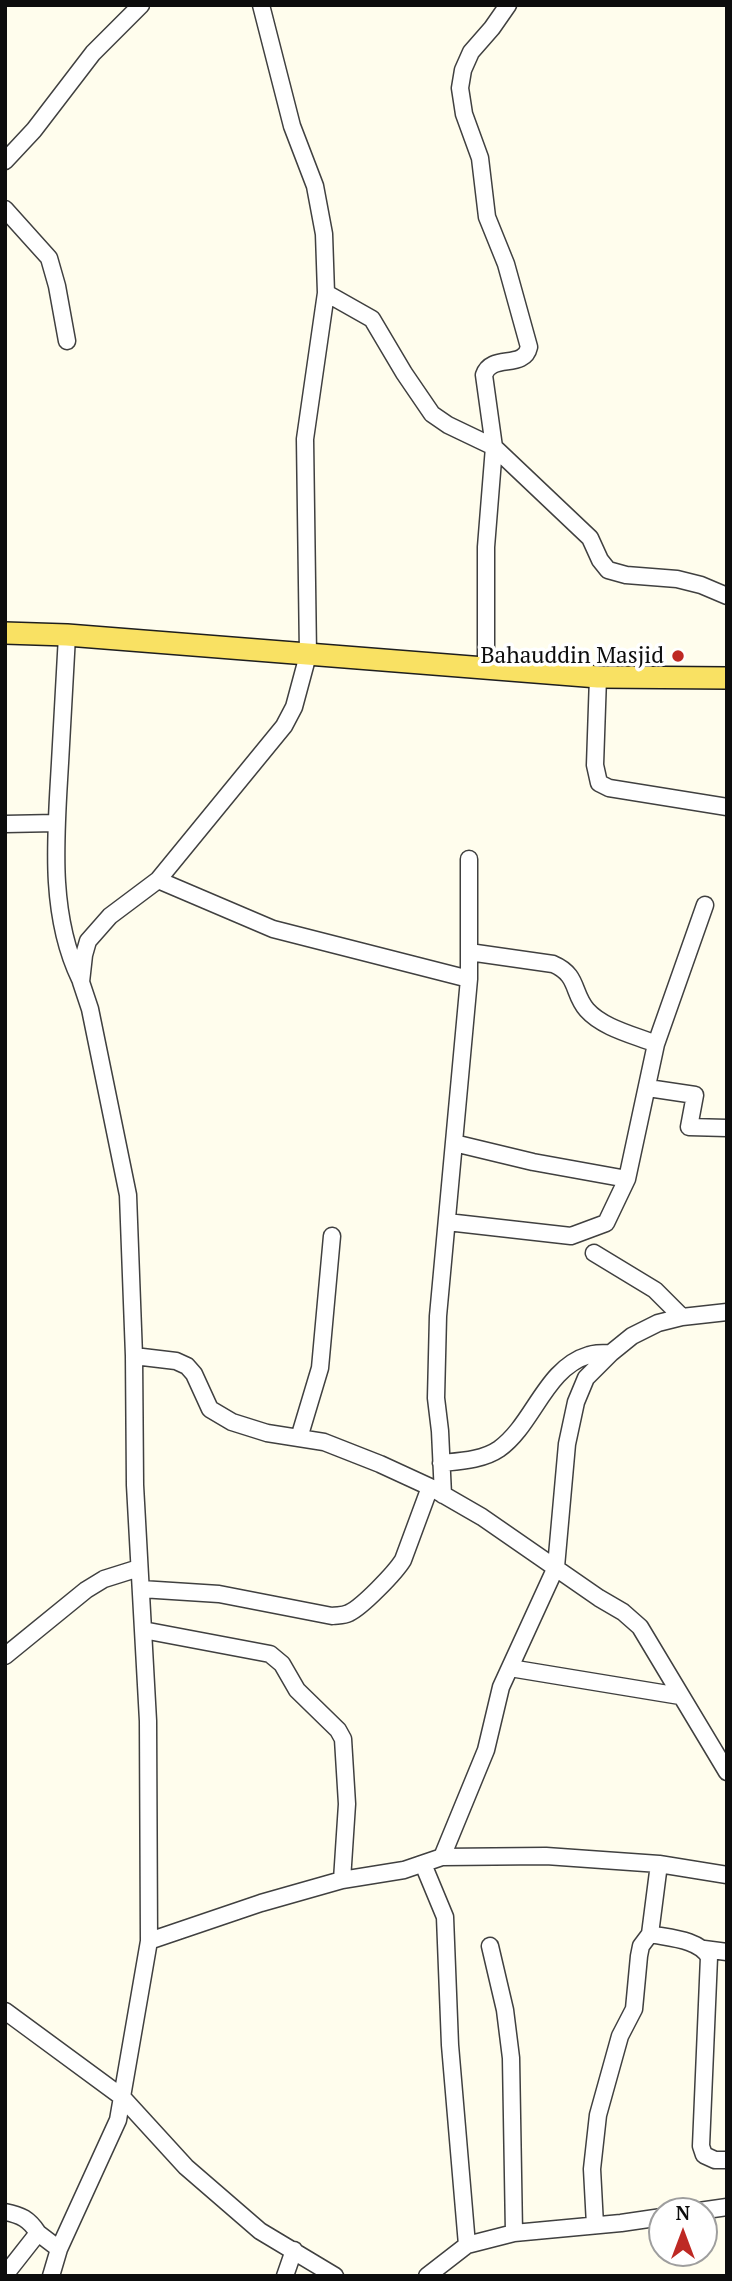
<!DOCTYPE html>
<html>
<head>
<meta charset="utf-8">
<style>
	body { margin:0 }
	#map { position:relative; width:732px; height:2281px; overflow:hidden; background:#fffded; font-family:"PT Serif",serif }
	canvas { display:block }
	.frame { position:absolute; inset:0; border:7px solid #0d0d0d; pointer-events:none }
	.north { position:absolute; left:648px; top:2197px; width:70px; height:70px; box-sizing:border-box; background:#fff; border:2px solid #9e9e9e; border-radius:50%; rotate:0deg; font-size:19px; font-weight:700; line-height:28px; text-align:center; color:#0d0d0d }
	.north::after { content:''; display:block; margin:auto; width:24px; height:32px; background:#be2924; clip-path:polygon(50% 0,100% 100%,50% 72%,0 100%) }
</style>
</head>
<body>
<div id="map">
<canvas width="732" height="2281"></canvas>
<div class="frame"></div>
<div class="north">N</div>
</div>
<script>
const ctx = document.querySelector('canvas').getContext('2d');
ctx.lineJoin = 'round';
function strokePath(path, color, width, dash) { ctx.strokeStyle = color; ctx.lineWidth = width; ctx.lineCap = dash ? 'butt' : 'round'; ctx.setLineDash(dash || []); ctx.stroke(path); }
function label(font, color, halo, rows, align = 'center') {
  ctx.font = font + ' "PT Serif",serif'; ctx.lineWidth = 7; ctx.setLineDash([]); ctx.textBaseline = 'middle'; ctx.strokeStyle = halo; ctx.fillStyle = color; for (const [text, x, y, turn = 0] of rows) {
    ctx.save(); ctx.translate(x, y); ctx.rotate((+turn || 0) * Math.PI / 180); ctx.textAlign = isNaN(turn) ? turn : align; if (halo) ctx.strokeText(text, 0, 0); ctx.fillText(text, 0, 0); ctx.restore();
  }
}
const minor = new Path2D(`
	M 5,161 L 34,130 L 93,53 L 141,5
	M 5,209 L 49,258 L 57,286 L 67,341
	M 326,293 L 372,319 L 404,373 L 432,414 L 448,425 L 494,447 L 590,538 L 600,560 L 608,570 L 626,575 L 677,579 L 701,585 L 727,596
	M 67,635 C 65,678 62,721 60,763 C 56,834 48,913 80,979
	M 486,668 L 486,547 L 494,447 L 484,375 C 491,353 524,370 529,347 L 506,264 L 487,217 L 480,158 L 464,114 L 460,88 L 463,70 L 471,52 L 492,28 L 508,5
	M 598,677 L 595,765 L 599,783 L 609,788 L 727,807
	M 5,824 L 56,823
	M 158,880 L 273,929 L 469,979
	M 469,952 L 553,964 C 579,975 572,993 587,1010 C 603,1028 634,1035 656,1044
	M 648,1088 L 695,1095 L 689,1127 L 727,1128
	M 454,1143 L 533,1162 L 627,1179
	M 447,1222 L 571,1236 L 606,1223 L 627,1179 L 656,1044 L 705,905
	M 594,1253 L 655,1290 L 682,1317
	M 134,1356 L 176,1361 L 187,1366 L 194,1374 L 210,1409 L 232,1422 L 267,1433 L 324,1442 L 380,1464 L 430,1487 L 482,1517 L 599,1598 L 623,1612 L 640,1627 L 727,1772
	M 299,1438 L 320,1368 L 332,1236
	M 441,1463 C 461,1461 483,1460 499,1449 C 534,1424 545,1368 589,1355 C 595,1353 604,1353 611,1353
	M 443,1495 L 440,1431 L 436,1398 L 438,1316 L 469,979 L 469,859
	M 141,1589 L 219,1594 L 332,1616 C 338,1615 343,1616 349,1613 C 362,1607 395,1573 403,1560 L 430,1487
	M 143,1630 L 270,1654 L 282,1664 L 297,1690 L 338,1730 L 343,1739 L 347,1804 L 342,1880
	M 5,1656 L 86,1590 L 104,1579 L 139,1568
	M 510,1668 L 680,1696
	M 442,1857 L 486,1750 L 501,1687 L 556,1567 L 567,1444 L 576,1402 L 586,1378 L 611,1353 L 632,1336 L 658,1323 L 682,1317 L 727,1312
	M 423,1864 L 445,1917 L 450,2045 L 467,2245
	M 659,1864 L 650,1934 C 669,1938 699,1939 709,1957 L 701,2146 L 704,2155 L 715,2160 L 727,2160
	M 149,1941 L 261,1903 L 342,1880 L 404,1870 L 442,1857 L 546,1856 L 659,1864 L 727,1875
	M 490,1946 L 505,2010 L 511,2058 L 514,2233
	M 704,1949 L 727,1952
	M 5,2011 L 122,2097 L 186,2167 L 260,2231 L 335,2276
	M 699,2211 L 727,2207
	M 5,2212 C 21,2215 29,2219 38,2233
	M 595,2225 L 592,2169 L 598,2115 L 620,2036 L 634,2009 L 639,1956 L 641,1946 L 650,1934
	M 5,2275 L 38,2233 L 59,2249
	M 51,2276 L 59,2249 L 118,2120 L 149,1941 L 148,1721 L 135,1485 L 134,1356 L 128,1195 L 90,1009 L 81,982 L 84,955 L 88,941 L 110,916 L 158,880 L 284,726 L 294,707 L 308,655 L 305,439 L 326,293 L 324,234 L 315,186 L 292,126 L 261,5
	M 285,2276 L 294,2250
	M 427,2276 L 467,2245 L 514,2233 L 621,2223 L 662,2217`);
const major = new Path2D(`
	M 5,633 L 67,635 L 598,677 L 727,678`);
strokePath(minor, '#404040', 19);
strokePath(major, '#1e1e1e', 24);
strokePath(minor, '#fff', 16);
strokePath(major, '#f9e163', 21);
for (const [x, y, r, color] of [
	[678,656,7,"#be2924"]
]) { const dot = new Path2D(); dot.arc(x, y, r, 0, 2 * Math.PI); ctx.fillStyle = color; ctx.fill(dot); strokePath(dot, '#fff', 2.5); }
label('23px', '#0d0d0d', '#fff', [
	["Bahauddin Masjid",664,656]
], 'right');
</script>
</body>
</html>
